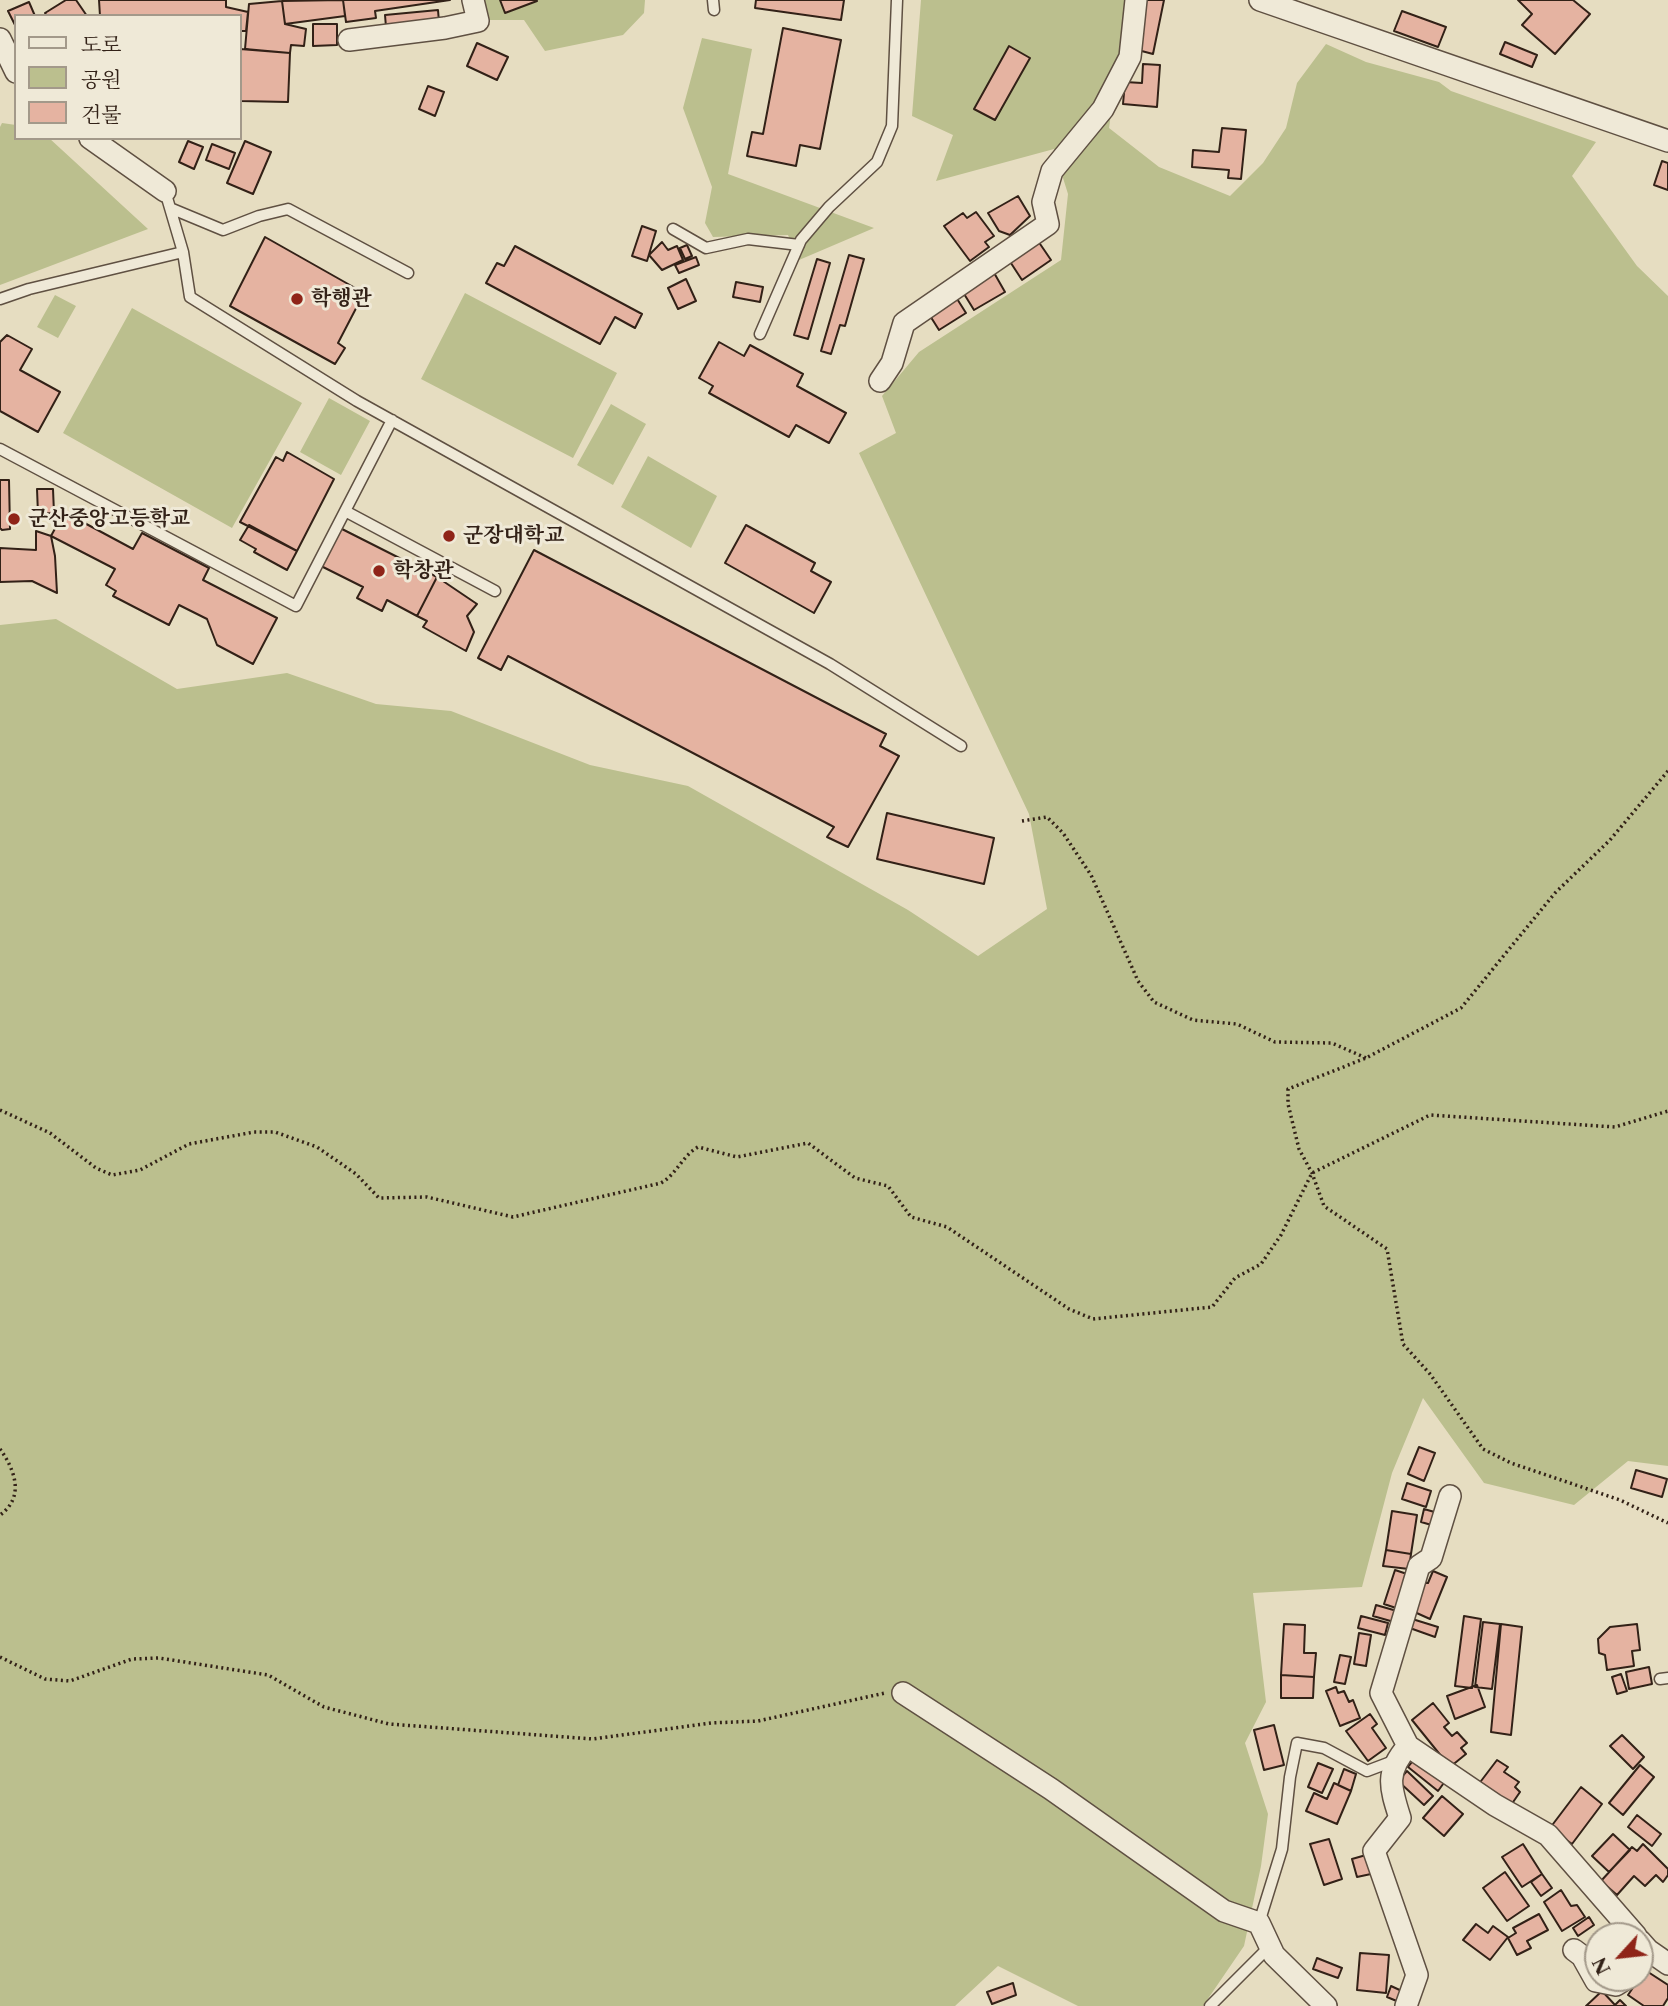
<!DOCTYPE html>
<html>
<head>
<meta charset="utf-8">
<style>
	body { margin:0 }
	#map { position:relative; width:1668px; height:2006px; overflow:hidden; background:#e6ddc1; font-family:"Libre Caslon Text","Noto Serif KR",serif }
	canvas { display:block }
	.legend { position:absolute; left:14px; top:14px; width:228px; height:126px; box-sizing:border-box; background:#efe9d7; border:2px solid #a3998a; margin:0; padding:9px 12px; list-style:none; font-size:21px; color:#322117 }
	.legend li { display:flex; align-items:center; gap:14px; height:35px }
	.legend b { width:35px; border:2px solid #a3998a }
	.north { position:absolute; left:1584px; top:1922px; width:70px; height:70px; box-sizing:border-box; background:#efe9d7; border:2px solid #a3998a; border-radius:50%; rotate:243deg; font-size:19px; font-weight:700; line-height:28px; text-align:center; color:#322117 }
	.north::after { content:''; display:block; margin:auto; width:24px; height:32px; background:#8f2418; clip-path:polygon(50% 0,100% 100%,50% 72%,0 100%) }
</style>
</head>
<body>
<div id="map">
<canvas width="1668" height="2006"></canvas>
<ul class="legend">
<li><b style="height:9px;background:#efe9d7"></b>도로</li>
<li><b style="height:19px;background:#bbbf8e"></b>공원</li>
<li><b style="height:19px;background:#e5b3a1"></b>건물</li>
</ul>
<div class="north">N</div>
</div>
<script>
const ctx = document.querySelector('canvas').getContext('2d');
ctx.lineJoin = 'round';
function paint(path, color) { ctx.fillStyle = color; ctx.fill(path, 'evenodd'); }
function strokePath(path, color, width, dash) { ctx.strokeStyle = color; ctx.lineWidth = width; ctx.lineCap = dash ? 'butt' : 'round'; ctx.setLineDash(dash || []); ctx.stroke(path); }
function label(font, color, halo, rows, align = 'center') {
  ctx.font = font + ' "Libre Caslon Text","Noto Serif KR",serif'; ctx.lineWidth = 6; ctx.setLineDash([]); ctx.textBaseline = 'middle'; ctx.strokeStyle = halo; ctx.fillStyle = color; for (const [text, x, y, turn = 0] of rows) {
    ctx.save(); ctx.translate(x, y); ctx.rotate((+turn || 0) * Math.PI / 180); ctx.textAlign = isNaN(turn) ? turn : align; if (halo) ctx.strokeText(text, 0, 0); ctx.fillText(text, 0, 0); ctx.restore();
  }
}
paint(new Path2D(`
	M 482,0 L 645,0 L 644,13 L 623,35 L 545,51 L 524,20 L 486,20 Z
	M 921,0 L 1127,0 L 1109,128 L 1159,167 L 1230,196 L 1263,163 L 1286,128 L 1297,83 L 1326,44 L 1366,62 L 1439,82 L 1451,91 L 1596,142 L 1572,176 L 1637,266 L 1668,296 L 1668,1466 L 1628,1461 L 1574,1505 L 1484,1483 L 1423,1398 L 1392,1473 L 1362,1587 L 1253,1593 L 1266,1702 L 1245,1743 L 1268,1814 L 1261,1866 L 1244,1946 L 1203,2006 L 1078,2006 L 998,1966 L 955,2006 L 0,2006 L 0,625 L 56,619 L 177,689 L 287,673 L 376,704 L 451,711 L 590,765 L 688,786 L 908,910 L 978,956 L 1047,909 L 1029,814 L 859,453 L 896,433 L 882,396 L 919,352 L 1061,260 L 1068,194 L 1054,149 L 936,181 L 953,135 L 912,116 Z
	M 702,38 L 752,49 L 728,174 L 874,228 L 799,260 L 788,235 L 713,237 L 705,223 L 712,187 L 683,108 Z
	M 2,123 L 16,125 L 16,138 L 49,138 L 148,229 L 0,285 L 0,127 Z
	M 465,293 L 617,373 L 573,458 L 421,379 Z
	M 55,295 L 76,306 L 58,338 L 37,327 Z
	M 132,308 L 302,403 L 232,528 L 63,433 Z
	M 329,398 L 370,421 L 341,475 L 300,452 Z
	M 611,404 L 646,424 L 613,485 L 577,465 Z
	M 648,456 L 717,496 L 691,548 L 621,507 Z`), '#bbbf8e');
const building = new Path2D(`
	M 66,0 L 76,0 L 87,16 L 47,16 L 45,13 Z
	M 99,0 L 226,0 L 226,7 L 248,12 L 246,31 L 240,31 L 240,16 L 100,16 Z
	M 343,0 L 345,16 L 285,24 L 282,1 Z
	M 343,0 L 450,0 L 375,11 L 376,18 L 346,22 Z
	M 500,0 L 536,0 L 537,1 L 505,13 Z
	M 756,0 L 844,0 L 841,20 L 755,8 Z
	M 1145,0 L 1164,0 L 1153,54 L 1134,49 Z
	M 1518,0 L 1573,0 L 1590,14 L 1555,54 L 1522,25 L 1532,14 Z
	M 282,1 L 285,24 L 306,29 L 304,46 L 291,45 L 290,53 L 245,49 L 249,4 Z
	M 29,2 L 35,16 L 16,16 L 16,27 L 8,11 Z
	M 438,10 L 439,22 L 386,27 L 385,15 Z
	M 1402,11 L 1446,27 L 1438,47 L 1394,31 Z
	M 313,24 L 337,24 L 337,45 L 313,46 Z
	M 783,28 L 841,40 L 820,149 L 800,145 L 796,166 L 747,156 L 752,132 L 763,134 Z
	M 1505,42 L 1537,55 L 1532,67 L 1500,54 Z
	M 477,43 L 508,57 L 497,80 L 467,66 Z
	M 1009,46 L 1030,58 L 995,120 L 974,109 Z
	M 240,49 L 290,53 L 288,102 L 240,101 Z
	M 1143,64 L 1160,65 L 1157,107 L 1123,104 L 1125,82 L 1142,83 Z
	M 428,86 L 444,92 L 435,116 L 419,109 Z
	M 1222,128 L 1246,130 L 1241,179 L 1228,178 L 1229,170 L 1192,167 L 1193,150 L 1219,152 Z
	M 188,141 L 203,147 L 194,169 L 179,162 Z
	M 245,141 L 271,152 L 253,194 L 227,183 Z
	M 212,144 L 235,153 L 229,169 L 206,160 Z
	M 1662,161 L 1668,163 L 1668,190 L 1654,185 Z
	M 1018,196 L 1030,216 L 1010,235 L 999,231 L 988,213 Z
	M 976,212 L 994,236 L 985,242 L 989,247 L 970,261 L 944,226 L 963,213 L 967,218 Z
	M 642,226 L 656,231 L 647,261 L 632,256 Z
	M 265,237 L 364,293 L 338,343 L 345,348 L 335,364 L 230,306 Z
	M 1036,238 L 1051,260 L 1022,280 L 1007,257 Z
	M 662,242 L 668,250 L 677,246 L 683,260 L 662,270 L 649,255 Z
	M 687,245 L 692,256 L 685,259 L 680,248 Z
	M 515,246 L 642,314 L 635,328 L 615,317 L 600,344 L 486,283 L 497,263 L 504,266 Z
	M 849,255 L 864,259 L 845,326 L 840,325 L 831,354 L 821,351 Z
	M 696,257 L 699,265 L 679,273 L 675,265 Z
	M 817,259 L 830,263 L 808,339 L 794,335 Z
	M 993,271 L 1005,292 L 974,310 L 961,289 Z
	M 686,279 L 696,301 L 678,309 L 668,288 Z
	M 736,282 L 763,287 L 760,302 L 733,297 Z
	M 954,294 L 966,313 L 939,330 L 927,311 Z
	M 7,335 L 32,349 L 20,370 L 60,392 L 38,432 L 0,411 L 0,342 Z
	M 719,342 L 744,356 L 750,345 L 803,374 L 797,386 L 846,413 L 829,443 L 796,425 L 789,437 L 709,393 L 713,386 L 699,378 Z
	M 287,452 L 334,479 L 297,551 L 240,522 L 276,457 L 283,461 Z
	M 0,480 L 9,480 L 10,529 L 2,530 L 0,528 Z
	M 37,489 L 53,489 L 54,513 L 38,514 Z
	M 64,512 L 133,549 L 142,533 L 209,568 L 203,580 L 277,618 L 253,664 L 217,645 L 207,619 L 179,605 L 169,625 L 113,596 L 116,591 L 106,585 L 115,569 L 51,536 Z
	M 249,525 L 297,551 L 287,570 L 254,552 L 256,549 L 240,540 Z
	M 746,525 L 815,563 L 811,571 L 831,582 L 814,613 L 725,563 Z
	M 340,528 L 437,577 L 417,616 L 387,600 L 382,611 L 357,598 L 363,587 L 321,566 Z
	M 36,531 L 51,536 L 55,556 L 57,593 L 32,581 L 0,582 L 0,548 L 36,550 Z
	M 534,550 L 886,734 L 880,746 L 899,756 L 848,847 L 827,837 L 834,827 L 508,656 L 501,670 L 478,658 Z
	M 437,577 L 477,604 L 467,616 L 474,632 L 466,651 L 423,627 L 427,621 L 417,616 Z
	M 887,813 L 994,838 L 984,884 L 877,859 Z
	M 1419,1447 L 1435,1453 L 1424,1481 L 1408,1474 Z
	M 1636,1470 L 1667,1479 L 1662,1497 L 1631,1488 Z
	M 1407,1483 L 1431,1491 L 1426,1507 L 1402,1499 Z
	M 1424,1509 L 1438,1513 L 1435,1526 L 1421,1522 Z
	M 1392,1511 L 1417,1515 L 1411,1554 L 1386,1550 Z
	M 1386,1550 L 1411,1554 L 1409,1569 L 1383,1566 Z
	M 1395,1570 L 1410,1575 L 1399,1609 L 1384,1604 Z
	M 1433,1571 L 1447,1577 L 1430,1619 L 1410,1610 L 1421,1583 L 1428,1583 Z
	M 1376,1605 L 1397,1611 L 1394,1622 L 1373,1616 Z
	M 1361,1616 L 1388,1623 L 1385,1635 L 1358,1628 Z
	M 1464,1616 L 1481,1619 L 1472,1688 L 1455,1686 Z
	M 1409,1618 L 1438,1627 L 1435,1637 L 1407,1627 Z
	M 1483,1622 L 1500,1624 L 1492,1689 L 1475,1687 Z
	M 1284,1624 L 1305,1625 L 1304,1653 L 1316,1653 L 1314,1677 L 1281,1675 Z
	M 1501,1624 L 1522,1627 L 1511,1735 L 1491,1732 Z
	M 1637,1624 L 1640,1650 L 1632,1651 L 1634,1666 L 1607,1670 L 1605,1655 L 1599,1653 L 1598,1639 L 1610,1627 Z
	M 1359,1633 L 1371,1635 L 1366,1666 L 1354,1664 Z
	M 1340,1655 L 1351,1657 L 1345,1684 L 1334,1682 Z
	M 1649,1667 L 1652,1684 L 1629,1689 L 1626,1672 Z
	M 1621,1674 L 1627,1691 L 1617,1694 L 1612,1677 Z
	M 1281,1675 L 1314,1677 L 1313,1698 L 1281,1698 Z
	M 1477,1685 L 1485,1707 L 1455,1719 L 1447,1696 Z
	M 1336,1687 L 1338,1693 L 1344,1691 L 1349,1702 L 1353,1700 L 1360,1718 L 1340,1726 L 1326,1691 Z
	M 1433,1703 L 1449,1723 L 1444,1727 L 1452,1736 L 1457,1732 L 1467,1743 L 1461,1748 L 1466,1754 L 1450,1767 L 1412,1720 Z
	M 1370,1714 L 1377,1724 L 1372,1728 L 1386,1748 L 1368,1761 L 1346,1731 Z
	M 1274,1725 L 1284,1765 L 1264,1770 L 1254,1730 Z
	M 1622,1735 L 1644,1757 L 1633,1769 L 1610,1746 Z
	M 1416,1757 L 1446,1780 L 1438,1791 L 1408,1767 Z
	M 1497,1760 L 1508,1767 L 1504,1772 L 1519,1782 L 1515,1787 L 1520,1792 L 1509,1808 L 1478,1785 Z
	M 1318,1763 L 1333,1769 L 1322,1793 L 1308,1787 Z
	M 1640,1765 L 1654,1777 L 1623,1815 L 1609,1803 Z
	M 1344,1769 L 1356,1774 L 1351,1791 L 1338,1785 Z
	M 1407,1771 L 1433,1796 L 1424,1805 L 1398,1781 Z
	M 1334,1783 L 1351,1791 L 1337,1824 L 1306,1811 L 1314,1793 L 1327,1799 Z
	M 1581,1787 L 1602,1804 L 1572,1844 L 1550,1828 Z
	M 1442,1796 L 1463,1814 L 1444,1836 L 1423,1818 Z
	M 1637,1815 L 1661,1834 L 1652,1846 L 1628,1827 Z
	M 1613,1834 L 1630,1850 L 1609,1872 L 1592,1856 Z
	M 1329,1839 L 1342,1879 L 1324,1885 L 1310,1844 Z
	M 1523,1844 L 1542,1874 L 1522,1887 L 1502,1857 Z
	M 1643,1844 L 1668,1869 L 1668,1875 L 1663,1882 L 1656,1875 L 1645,1886 L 1634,1876 L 1617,1895 L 1601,1881 L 1632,1847 L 1637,1851 Z
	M 1366,1855 L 1371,1874 L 1357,1877 L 1352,1859 Z
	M 1505,1872 L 1529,1906 L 1507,1921 L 1483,1888 Z
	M 1542,1874 L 1552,1888 L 1541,1896 L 1531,1882 Z
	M 1561,1890 L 1571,1906 L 1577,1905 L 1585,1917 L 1562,1931 L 1544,1902 Z
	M 1539,1914 L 1548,1930 L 1527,1941 L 1531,1948 L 1517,1955 L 1508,1938 L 1516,1933 L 1513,1928 Z
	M 1589,1917 L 1594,1925 L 1578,1936 L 1573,1928 Z
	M 1476,1924 L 1488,1933 L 1493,1926 L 1508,1937 L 1490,1960 L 1463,1940 Z
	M 1360,1953 L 1389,1955 L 1386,1993 L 1357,1990 Z
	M 1317,1958 L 1342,1968 L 1338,1978 L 1313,1969 Z
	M 1645,1970 L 1668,1985 L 1668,1998 L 1663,2006 L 1644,2006 L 1628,1995 Z
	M 1013,1983 L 1016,1995 L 992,2004 L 987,1992 Z
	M 1391,1986 L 1404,1992 L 1399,2002 L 1387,1997 Z
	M 1602,1991 L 1615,2005 L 1620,2000 L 1626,2006 L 1586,2006 Z`);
paint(building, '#e5b3a1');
strokePath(building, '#322117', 2);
const lane = new Path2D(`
	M 713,0 L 714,10
	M 165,191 L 183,252 L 190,297 L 357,401 L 830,664 L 961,746
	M 170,208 L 223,230 L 259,216 L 288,209 L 408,273
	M 673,229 L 706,248 L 748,239 L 799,245
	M 0,299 L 29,289 L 183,252
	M 760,334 L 801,240 L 829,207 L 877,162 L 892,126 L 897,0
	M 0,449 L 296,606 L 392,420
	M 345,511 L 495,591
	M 1660,1679 L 1668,1678
	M 1259,1923 L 1282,1849 L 1290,1777 L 1297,1743 L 1324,1748 L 1367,1771 L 1396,1760
	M 1210,2006 L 1270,1946`);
const street = new Path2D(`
	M 1260,0 L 1668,141
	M 0,39 L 16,72
	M 349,40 L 445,28 L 478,21 L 473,0
	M 90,138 L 165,191
	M 880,381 L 892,363 L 904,323 L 1048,224 L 1043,202 L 1052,171 L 1103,109 L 1130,57 L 1136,0
	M 903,1693 L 1051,1789 L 1224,1911 L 1259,1923 L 1274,1955 L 1326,2006
	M 1408,1746 L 1381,1693 L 1419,1566 L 1431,1558 L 1450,1496
	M 1640,1941 L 1648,1950 L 1668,1964
	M 1574,1950 L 1582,1956 L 1596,1981 L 1616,1985 L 1627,1978
	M 1406,2006 L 1417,1975 L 1374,1851 L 1400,1818 C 1390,1787 1385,1772 1408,1746 L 1495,1805 L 1548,1835 L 1636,1936`);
strokePath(lane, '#5f5042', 13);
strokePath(street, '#5f5042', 24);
strokePath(new Path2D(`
	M 1668,771 L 1610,840 L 1555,893 L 1461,1008 L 1366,1058 L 1288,1089 L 1288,1104 L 1299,1149 L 1312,1173 L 1324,1206 L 1387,1249 L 1403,1344 L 1430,1374 L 1483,1449 L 1511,1463 L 1620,1500 L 1668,1523
	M 1022,821 L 1047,817 L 1063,833 L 1091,875 L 1138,981 L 1154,1002 L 1193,1020 L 1237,1024 L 1275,1042 L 1332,1043 L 1366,1058
	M 0,1110 L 50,1133 L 96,1168 L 112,1175 L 140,1170 L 189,1144 L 254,1132 L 275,1132 L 317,1147 L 356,1174 L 379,1198 L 427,1197 L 513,1217 L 661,1183 C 677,1174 682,1156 698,1147 L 737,1157 L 808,1143 L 855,1178 L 888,1186 L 911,1217 L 947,1227 L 1069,1309 L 1093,1319 L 1212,1307 L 1235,1278 L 1261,1264 L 1281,1235 L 1312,1173 L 1430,1115 L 1615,1127 L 1668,1111
	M 0,1449 C 15,1470 25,1497 0,1515
	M 0,1657 L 45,1679 L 70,1681 L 132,1659 L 159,1658 L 268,1675 L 324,1707 L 389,1724 L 593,1739 L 711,1723 L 758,1721 L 885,1693`), '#322117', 3.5, [2, 3.5]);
strokePath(lane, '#efe9d7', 10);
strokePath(street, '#efe9d7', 21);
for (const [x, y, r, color] of [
	[297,299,7,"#8f2418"],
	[14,519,7,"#8f2418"],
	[449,536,7,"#8f2418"],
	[379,571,7,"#8f2418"]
]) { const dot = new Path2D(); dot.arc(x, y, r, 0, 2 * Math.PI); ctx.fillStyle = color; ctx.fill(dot); strokePath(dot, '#efe9d7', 2.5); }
label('bold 21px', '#322117', '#efe9d7', [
	["학행관",311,299],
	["군산중앙고등학교",28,519],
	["군장대학교",463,536],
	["학창관",393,571]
], 'left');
</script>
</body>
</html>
